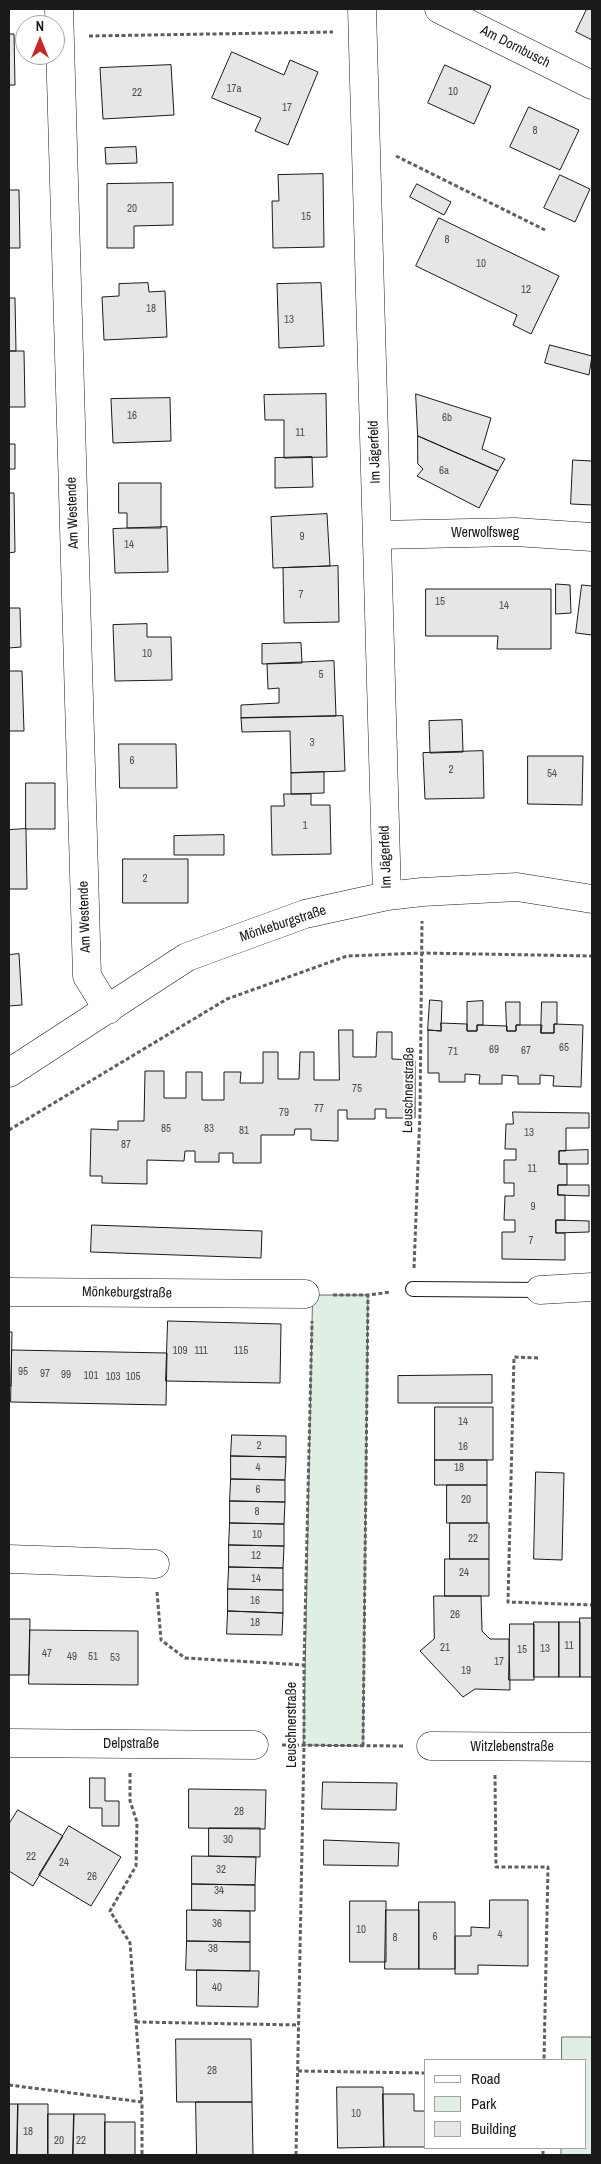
<!DOCTYPE html>
<html>
<head>
<meta charset="utf-8">
<style>
	body { margin:0 }
	#map { position:relative; width:601px; height:2164px; overflow:hidden; background:#fff; font-family:"Archivo Narrow",sans-serif }
	canvas { display:block }
	.frame { position:absolute; inset:0; border:10px solid #1a1a1a; pointer-events:none }
	.legend { position:absolute; left:424px; top:2059px; width:162px; height:90px; box-sizing:border-box; background:#fff; border:1px solid #a3a3a3; margin:0; padding:6px 9px; list-style:none; font-size:15px; color:#1a1a1a }
	.legend li { display:flex; align-items:center; gap:10px; height:25px }
	.legend b { width:25px; border:1px solid #a3a3a3 }
	.north { position:absolute; left:15px; top:15px; width:50px; height:50px; box-sizing:border-box; background:#fff; border:1px solid #a3a3a3; border-radius:50%; rotate:0deg; font-size:14px; font-weight:700; line-height:20px; text-align:center; color:#1a1a1a }
	.north::after { content:''; display:block; margin:auto; width:18px; height:22px; background:#c62828; clip-path:polygon(50% 0,100% 100%,50% 72%,0 100%) }
</style>
</head>
<body>
<div id="map">
<canvas width="601" height="2164"></canvas>
<div class="frame"></div>
<ul class="legend">
<li><b style="height:6px;background:#fff"></b>Road</li>
<li><b style="height:14px;background:#e0efe3"></b>Park</li>
<li><b style="height:14px;background:#e6e6e6"></b>Building</li>
</ul>
<div class="north">N</div>
</div>
<script>
const ctx = document.querySelector('canvas').getContext('2d');
ctx.lineJoin = 'round';
function paint(path, color) { ctx.fillStyle = color; ctx.fill(path, 'evenodd'); }
function strokePath(path, color, width, dash) { ctx.strokeStyle = color; ctx.lineWidth = width; ctx.lineCap = dash ? 'butt' : 'round'; ctx.setLineDash(dash || []); ctx.stroke(path); }
function label(font, color, halo, rows, align = 'center') {
  ctx.font = font + ' "Archivo Narrow",sans-serif'; ctx.lineWidth = 4; ctx.setLineDash([]); ctx.textBaseline = 'middle'; ctx.strokeStyle = halo; ctx.fillStyle = color; for (const [text, x, y, turn = 0] of rows) {
    ctx.save(); ctx.translate(x, y); ctx.rotate((+turn || 0) * Math.PI / 180); ctx.textAlign = isNaN(turn) ? turn : align; if (halo) ctx.strokeText(text, 0, 0); ctx.fillText(text, 0, 0); ctx.restore();
  }
}
const green = new Path2D(`
	M 313,1295 L 368,1295 L 363,1746 L 304,1745 Z
	M 562,2037 L 592,2037 L 592,2155 L 561,2155 L 561,2148 L 585,2148 L 585,2060 L 562,2060 Z`);
paint(green, '#e0efe3');
strokePath(green, '#6a6a6a', 1);
const building = new Path2D(`
	M 587,9 L 592,9 L 592,40 L 576,32 Z
	M 9,34 L 14,34 L 15,85 L 9,85 Z
	M 232,52 L 284,75 L 290,60 L 318,72 L 288,145 L 255,131 L 261,118 L 212,98 Z
	M 171,65 L 174,115 L 103,119 L 100,68 Z
	M 445,65 L 491,86 L 474,124 L 428,103 Z
	M 529,107 L 579,130 L 560,170 L 510,147 Z
	M 136,147 L 137,163 L 106,164 L 105,148 Z
	M 323,174 L 324,247 L 273,248 L 272,201 L 279,201 L 278,175 Z
	M 560,175 L 590,189 L 575,222 L 544,208 Z
	M 173,183 L 173,225 L 134,226 L 134,248 L 107,248 L 107,184 Z
	M 417,184 L 451,202 L 444,215 L 410,197 Z
	M 9,190 L 19,190 L 20,248 L 9,248 Z
	M 439,218 L 559,276 L 531,334 L 513,325 L 517,315 L 416,266 Z
	M 148,283 L 149,292 L 165,291 L 167,337 L 104,340 L 102,297 L 119,296 L 119,284 Z
	M 321,283 L 324,346 L 279,348 L 277,284 Z
	M 9,298 L 15,298 L 16,351 L 9,351 Z
	M 550,345 L 592,356 L 589,375 L 545,363 Z
	M 9,351 L 24,351 L 25,407 L 9,407 Z
	M 326,394 L 327,457 L 284,458 L 284,420 L 265,420 L 264,395 Z
	M 416,394 L 491,418 L 482,449 L 505,459 L 498,471 L 418,436 Z
	M 170,398 L 171,441 L 113,443 L 111,399 Z
	M 418,436 L 498,471 L 479,508 L 417,476 L 423,469 L 418,464 Z
	M 9,444 L 15,444 L 15,469 L 9,469 Z
	M 312,457 L 313,487 L 275,488 L 275,458 Z
	M 573,460 L 592,461 L 592,505 L 571,504 Z
	M 119,483 L 161,483 L 161,528 L 127,528 L 127,513 L 119,513 Z
	M 9,493 L 14,493 L 15,552 L 9,553 Z
	M 327,514 L 330,566 L 273,568 L 271,517 Z
	M 167,527 L 168,572 L 115,573 L 113,529 Z
	M 338,566 L 339,622 L 284,623 L 283,568 Z
	M 556,584 L 570,585 L 571,613 L 556,614 Z
	M 582,585 L 592,586 L 592,635 L 576,633 Z
	M 426,589 L 551,589 L 551,649 L 497,649 L 498,636 L 426,636 Z
	M 9,608 L 20,608 L 21,647 L 9,648 Z
	M 147,624 L 147,637 L 171,637 L 172,680 L 115,681 L 113,625 Z
	M 301,643 L 302,663 L 262,664 L 262,644 Z
	M 334,661 L 336,716 L 241,718 L 241,705 L 279,703 L 279,688 L 268,689 L 267,664 Z
	M 9,671 L 22,671 L 24,731 L 9,731 Z
	M 343,716 L 345,771 L 291,773 L 290,731 L 242,732 L 241,718 Z
	M 462,720 L 463,752 L 430,753 L 429,721 Z
	M 119,744 L 176,744 L 177,788 L 120,788 Z
	M 483,751 L 484,798 L 425,799 L 423,753 Z
	M 528,756 L 583,756 L 582,805 L 528,804 Z
	M 324,772 L 324,793 L 291,794 L 291,773 Z
	M 26,783 L 55,783 L 55,829 L 26,829 Z
	M 284,794 L 311,794 L 311,805 L 330,805 L 331,854 L 272,855 L 271,806 L 284,806 Z
	M 26,829 L 27,889 L 9,889 L 9,830 Z
	M 224,835 L 224,855 L 174,855 L 174,836 Z
	M 123,859 L 188,859 L 188,903 L 123,903 Z
	M 19,954 L 22,1005 L 9,1006 L 9,955 Z
	M 430,1000 L 442,1001 L 441,1031 L 428,1030 Z
	M 483,1001 L 483,1025 L 477,1025 L 477,1031 L 467,1031 L 467,1002 Z
	M 506,1002 L 520,1002 L 520,1025 L 516,1025 L 516,1031 L 507,1031 Z
	M 542,1002 L 557,1002 L 557,1024 L 554,1024 L 554,1033 L 541,1033 Z
	M 441,1023 L 467,1024 L 467,1031 L 477,1031 L 477,1025 L 507,1026 L 507,1031 L 516,1031 L 516,1025 L 542,1025 L 541,1033 L 554,1033 L 554,1024 L 583,1025 L 581,1087 L 553,1086 L 554,1076 L 540,1075 L 540,1084 L 518,1084 L 518,1076 L 502,1075 L 502,1084 L 479,1084 L 480,1075 L 465,1074 L 465,1082 L 439,1082 L 439,1073 L 428,1073 L 428,1030 L 441,1031 Z
	M 339,1030 L 353,1030 L 353,1057 L 376,1057 L 377,1032 L 392,1032 L 392,1059 L 415,1060 L 415,1118 L 386,1118 L 386,1109 L 375,1109 L 375,1119 L 347,1119 L 347,1110 L 338,1110 L 338,1141 L 311,1140 L 311,1129 L 295,1129 L 294,1135 L 261,1135 L 261,1163 L 233,1163 L 233,1153 L 219,1153 L 219,1162 L 195,1162 L 195,1151 L 185,1151 L 184,1161 L 147,1160 L 147,1184 L 102,1183 L 102,1176 L 90,1176 L 91,1129 L 118,1130 L 118,1121 L 144,1121 L 145,1071 L 164,1071 L 164,1098 L 186,1098 L 186,1072 L 202,1072 L 202,1100 L 224,1100 L 224,1072 L 241,1072 L 240,1083 L 263,1083 L 263,1052 L 278,1052 L 278,1079 L 299,1079 L 300,1052 L 314,1052 L 314,1080 L 339,1080 Z
	M 513,1112 L 589,1113 L 589,1128 L 566,1128 L 566,1151 L 559,1151 L 559,1164 L 567,1164 L 567,1185 L 558,1185 L 558,1195 L 565,1195 L 565,1220 L 556,1220 L 556,1233 L 565,1233 L 565,1260 L 502,1259 L 502,1232 L 515,1232 L 515,1220 L 504,1220 L 505,1196 L 514,1196 L 514,1183 L 504,1183 L 504,1160 L 516,1160 L 516,1149 L 505,1149 L 506,1124 L 513,1124 Z
	M 588,1150 L 588,1164 L 559,1164 L 559,1151 Z
	M 558,1185 L 589,1185 L 589,1196 L 558,1195 Z
	M 556,1220 L 589,1221 L 589,1232 L 556,1233 Z
	M 92,1225 L 262,1231 L 261,1258 L 91,1252 Z
	M 168,1321 L 281,1324 L 280,1383 L 166,1381 Z
	M 9,1332 L 12,1332 L 11,1386 L 9,1386 Z
	M 12,1350 L 167,1353 L 166,1405 L 11,1402 Z
	M 492,1375 L 492,1403 L 398,1403 L 398,1376 Z
	M 435,1407 L 493,1407 L 493,1460 L 435,1460 Z
	M 232,1435 L 286,1436 L 286,1457 L 231,1456 Z
	M 231,1456 L 286,1457 L 285,1480 L 231,1479 Z
	M 435,1460 L 487,1460 L 487,1485 L 435,1485 Z
	M 536,1472 L 564,1473 L 562,1560 L 534,1559 Z
	M 231,1479 L 285,1480 L 285,1502 L 230,1501 Z
	M 447,1485 L 487,1485 L 487,1523 L 447,1523 Z
	M 230,1501 L 285,1502 L 284,1524 L 230,1523 Z
	M 230,1523 L 284,1524 L 284,1546 L 229,1545 Z
	M 450,1523 L 489,1523 L 489,1559 L 450,1559 Z
	M 229,1545 L 284,1546 L 283,1568 L 229,1567 Z
	M 445,1559 L 489,1559 L 489,1596 L 445,1596 Z
	M 229,1567 L 283,1568 L 283,1590 L 228,1589 Z
	M 228,1589 L 283,1590 L 283,1613 L 228,1611 Z
	M 434,1596 L 481,1596 L 482,1631 L 490,1639 L 509,1639 L 510,1690 L 475,1689 L 463,1697 L 420,1651 L 434,1639 Z
	M 228,1611 L 283,1613 L 282,1635 L 227,1634 Z
	M 580,1618 L 592,1618 L 592,1677 L 580,1677 Z
	M 9,1619 L 30,1619 L 29,1675 L 9,1675 Z
	M 534,1622 L 559,1622 L 559,1677 L 534,1677 Z
	M 559,1622 L 580,1622 L 580,1677 L 559,1677 Z
	M 510,1624 L 534,1624 L 534,1680 L 509,1680 Z
	M 30,1630 L 138,1631 L 138,1685 L 29,1684 Z
	M 90,1778 L 105,1778 L 105,1801 L 119,1801 L 119,1826 L 102,1826 L 102,1808 L 90,1808 Z
	M 323,1782 L 397,1783 L 396,1810 L 322,1809 Z
	M 189,1789 L 266,1790 L 265,1829 L 189,1828 Z
	M 18,1810 L 63,1836 L 33,1886 L 9,1871 L 9,1824 Z
	M 69,1826 L 121,1857 L 91,1906 L 39,1875 Z
	M 209,1828 L 260,1828 L 260,1857 L 209,1856 Z
	M 324,1840 L 399,1843 L 398,1866 L 324,1865 Z
	M 192,1856 L 256,1857 L 255,1885 L 192,1884 Z
	M 192,1884 L 255,1885 L 255,1911 L 192,1910 Z
	M 490,1900 L 528,1900 L 528,1966 L 478,1965 L 478,1974 L 455,1974 L 455,1936 L 471,1936 L 471,1927 L 489,1928 Z
	M 350,1901 L 386,1901 L 386,1962 L 350,1962 Z
	M 419,1902 L 455,1902 L 455,1969 L 419,1969 Z
	M 187,1910 L 250,1911 L 250,1942 L 187,1941 Z
	M 386,1910 L 419,1910 L 419,1969 L 385,1969 Z
	M 187,1941 L 250,1942 L 250,1971 L 186,1970 Z
	M 197,1970 L 259,1971 L 258,2007 L 197,2006 Z
	M 176,2039 L 251,2039 L 252,2102 L 177,2102 Z
	M 337,2087 L 383,2087 L 384,2147 L 338,2148 Z
	M 383,2094 L 414,2094 L 414,2111 L 425,2111 L 425,2147 L 384,2147 Z
	M 196,2102 L 252,2102 L 253,2155 L 197,2155 Z
	M 9,2104 L 18,2104 L 17,2155 L 9,2155 Z
	M 18,2104 L 48,2104 L 48,2155 L 17,2155 Z
	M 48,2114 L 74,2114 L 73,2155 L 48,2155 Z
	M 74,2114 L 105,2114 L 105,2155 L 73,2155 Z
	M 105,2122 L 135,2122 L 135,2155 L 105,2155 Z`);
paint(building, '#e6e6e6');
strokePath(building, '#1a1a1a', 1);
const lane = new Path2D(`
	M 413,1289 L 540,1290`);
const street = new Path2D(`
	M 59,9 L 87,976 L 108,1010
	M 362,9 L 387,896
	M 439,9 L 592,85
	M 377,535 L 515,532 L 592,537
	M 9,1073 L 187,957 L 305,914 L 387,896 L 422,892 L 517,887 L 592,899
	M 540,1290 L 592,1287
	M 9,1292 L 305,1294
	M 9,1559 L 155,1564
	M 9,1743 L 254,1745
	M 431,1746 L 592,1747`);
strokePath(lane, '#1a1a1a', 16);
strokePath(street, '#1a1a1a', 29);
strokePath(new Path2D(`
	M 89,36 L 333,32
	M 396,156 L 545,230
	M 9,1130 L 227,999 L 347,956 L 422,953 L 592,956
	M 414,1268 L 420,1113 L 422,921
	M 333,1295 L 368,1295 L 391,1292
	M 538,1358 L 514,1357 L 508,1602 L 592,1605
	M 157,1592 L 161,1640 L 185,1658 L 304,1665
	M 282,1745 L 403,1746
	M 363,1746 L 368,1295
	M 130,1773 L 130,1801 L 137,1822 L 136,1866 L 110,1911 L 130,1943 L 142,2102
	M 495,1775 L 496,1867 L 548,1867 L 544,2060
	M 136,2022 L 299,2025
	M 298,2071 L 425,2073
	M 9,2085 L 142,2102 L 142,2155
	M 296,2155 L 304,1745 L 304,1665 L 312,1321
	M 543,2155 L 543,2148`), '#5f5f5f', 3, [4, 2.5]);
strokePath(lane, '#fff', 14);
strokePath(street, '#fff', 28);
label('11px', '#4d4d4d', null, [
	["17a",234,89],
	["10",453,92],
	["22",137,93],
	["17",287,108],
	["8",535,131],
	["20",132,209],
	["15",306,217],
	["8",447,240],
	["10",481,264],
	["12",526,290],
	["18",151,309],
	["13",289,320],
	["16",132,416],
	["6b",447,418],
	["11",300,433],
	["6a",444,471],
	["9",302,537],
	["14",129,545],
	["7",301,595],
	["15",440,602],
	["14",504,606],
	["10",147,654],
	["5",321,675],
	["3",312,743],
	["6",132,761],
	["2",451,770],
	["54",552,774],
	["1",305,826],
	["2",145,879],
	["65",564,1048],
	["69",494,1050],
	["67",526,1051],
	["71",453,1052],
	["75",357,1089],
	["77",319,1109],
	["79",284,1113],
	["85",166,1129],
	["83",209,1129],
	["81",244,1131],
	["13",529,1133],
	["87",126,1145],
	["11",532,1169],
	["9",533,1207],
	["7",531,1241],
	["109",180,1351],
	["111",201,1351],
	["115",241,1351],
	["95",23,1372],
	["97",45,1374],
	["99",66,1375],
	["101",91,1376],
	["103",113,1377],
	["105",133,1377],
	["14",463,1422],
	["2",259,1446],
	["16",463,1447],
	["4",258,1468],
	["18",459,1468],
	["6",258,1490],
	["20",466,1500],
	["8",257,1512],
	["10",257,1535],
	["22",473,1539],
	["12",256,1556],
	["24",464,1573],
	["14",256,1579],
	["16",255,1601],
	["26",455,1615],
	["18",255,1623],
	["11",569,1646],
	["21",445,1648],
	["13",545,1649],
	["15",522,1650],
	["47",47,1654],
	["49",72,1657],
	["51",93,1657],
	["53",115,1658],
	["17",499,1662],
	["19",466,1671],
	["28",239,1812],
	["30",228,1840],
	["22",31,1857],
	["24",64,1863],
	["32",221,1870],
	["26",92,1877],
	["34",219,1891],
	["36",217,1924],
	["10",361,1930],
	["4",500,1935],
	["6",435,1937],
	["8",395,1938],
	["38",213,1949],
	["40",217,1988],
	["28",212,2071],
	["10",356,2114],
	["18",28,2132],
	["20",59,2141],
	["22",81,2141]
]);
label('14px', '#1a1a1a', '#fff', [
	["Am Dornbusch",515,47,27],
	["Im Jägerfeld",375,452,-92],
	["Am Westende",73,513,-92],
	["Werwolfsweg",485,533],
	["Im Jägerfeld",386,857,-92],
	["Am Westende",85,917,-92],
	["Mönkeburgstraße",283,924,-18],
	["Leuschnerstraße",409,1090,-89],
	["Mönkeburgstraße",127,1293,1],
	["Leuschnerstraße",292,1725,-90],
	["Delpstraße",131,1744],
	["Witzlebenstraße",512,1747]
]);
</script>
</body>
</html>
